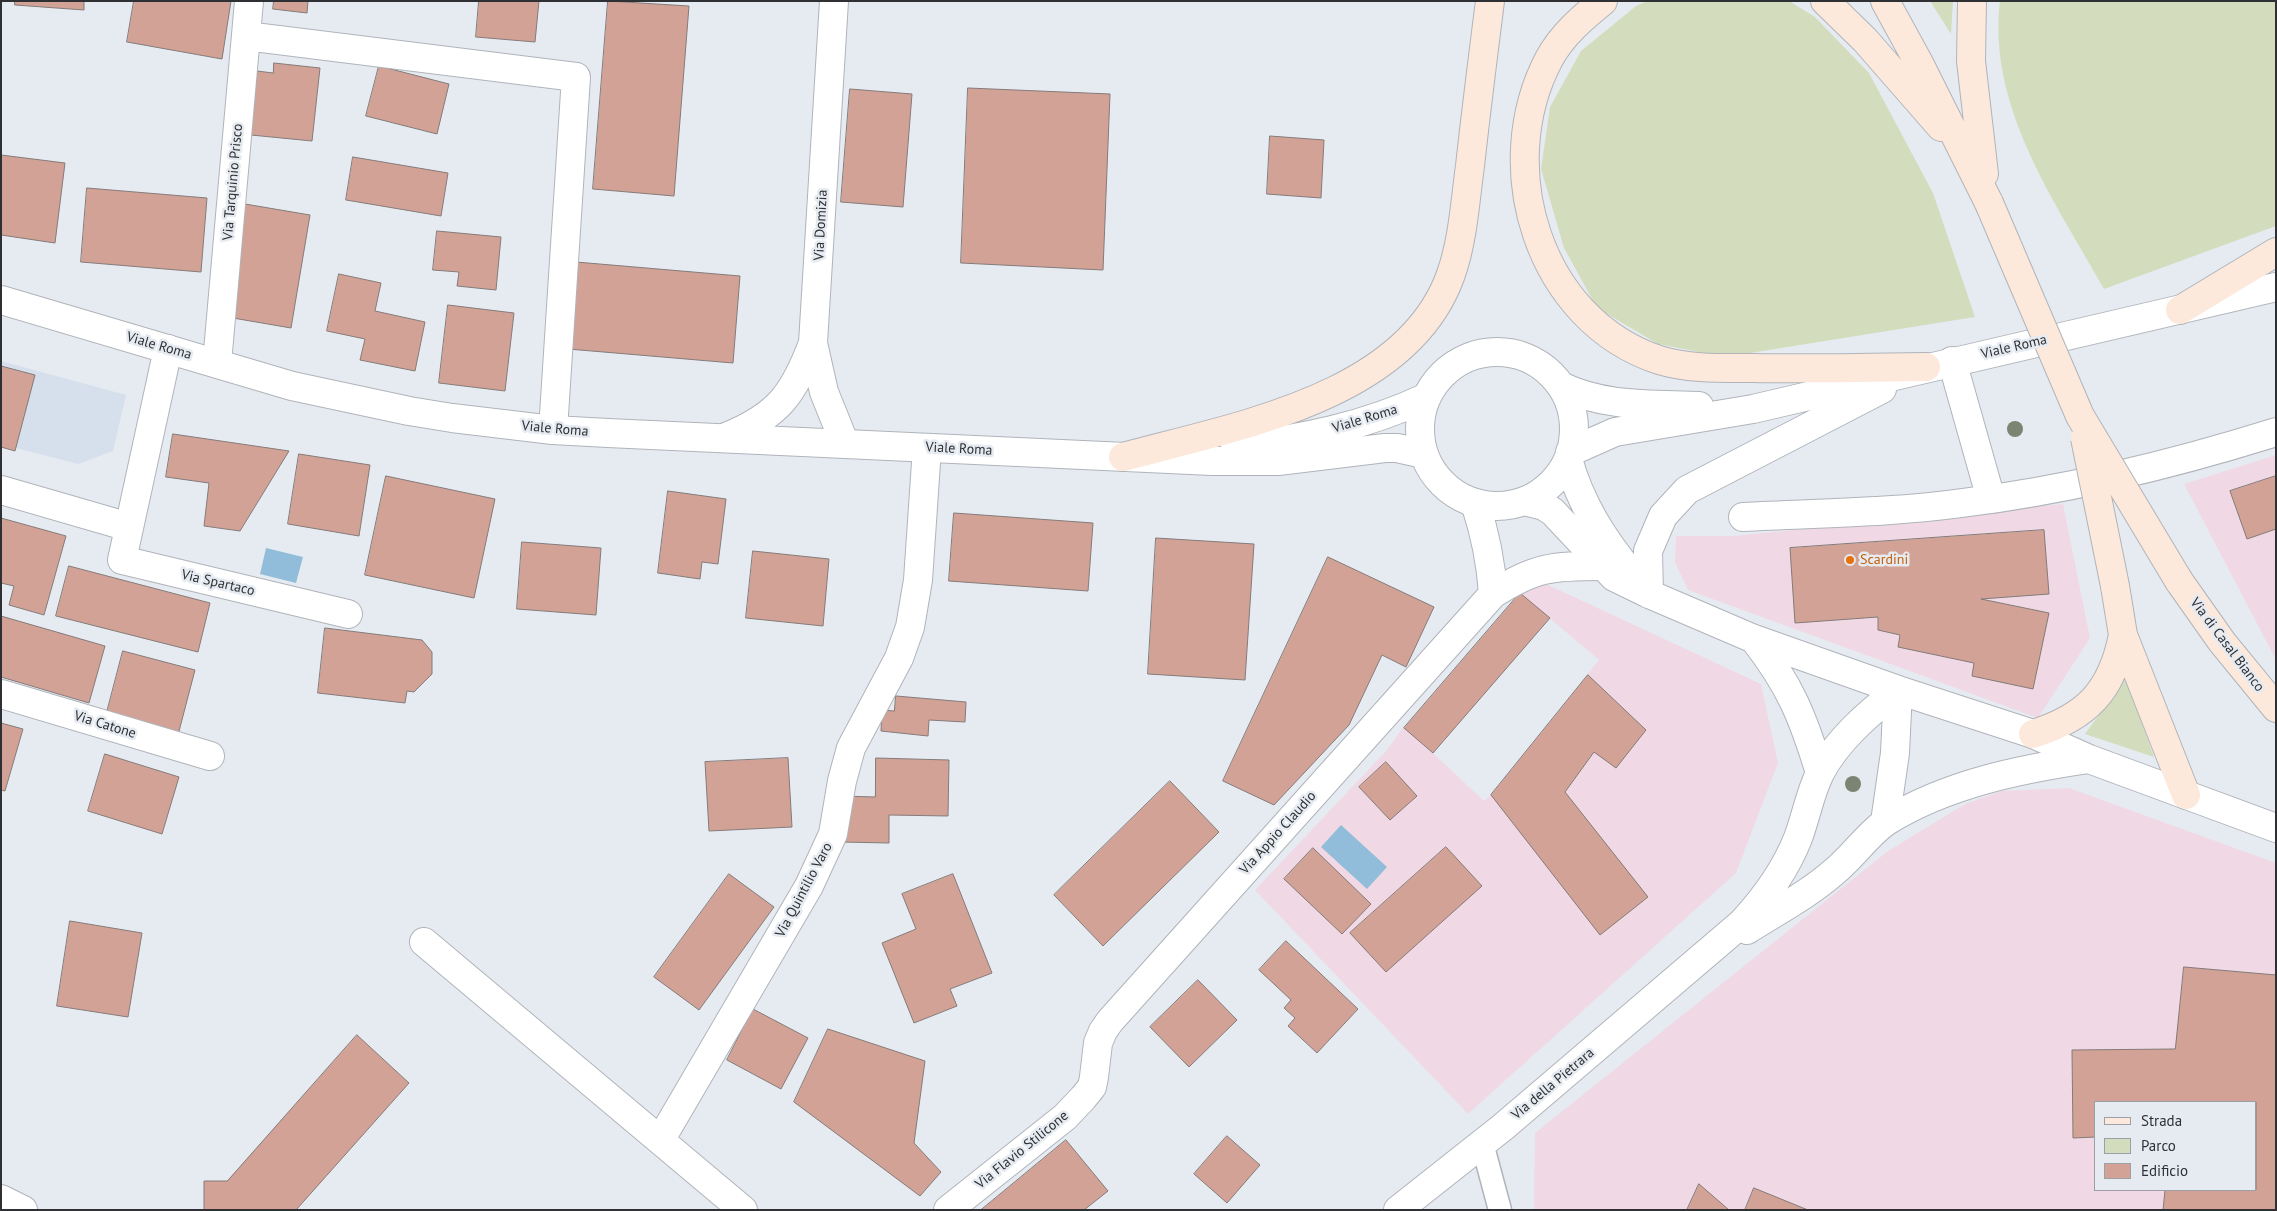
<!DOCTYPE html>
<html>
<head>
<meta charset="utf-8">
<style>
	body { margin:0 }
	#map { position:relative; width:2277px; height:1211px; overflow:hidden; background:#e6ebf2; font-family:"PT Sans",sans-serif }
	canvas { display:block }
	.frame { position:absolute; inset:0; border:2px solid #2e3033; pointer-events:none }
	.legend { position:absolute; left:2094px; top:1101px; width:162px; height:90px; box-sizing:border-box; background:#e6ebf2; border:1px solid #9ca0a6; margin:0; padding:6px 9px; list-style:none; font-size:15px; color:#2e3033 }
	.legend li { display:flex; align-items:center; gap:10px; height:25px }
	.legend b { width:25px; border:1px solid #9ca0a6 }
</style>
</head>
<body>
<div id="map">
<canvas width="2277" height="1211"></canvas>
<div class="frame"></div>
<ul class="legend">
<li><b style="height:6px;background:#fde9db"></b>Strada</li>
<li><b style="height:14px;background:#d3ddbd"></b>Parco</li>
<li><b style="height:14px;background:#d3a296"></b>Edificio</li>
</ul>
</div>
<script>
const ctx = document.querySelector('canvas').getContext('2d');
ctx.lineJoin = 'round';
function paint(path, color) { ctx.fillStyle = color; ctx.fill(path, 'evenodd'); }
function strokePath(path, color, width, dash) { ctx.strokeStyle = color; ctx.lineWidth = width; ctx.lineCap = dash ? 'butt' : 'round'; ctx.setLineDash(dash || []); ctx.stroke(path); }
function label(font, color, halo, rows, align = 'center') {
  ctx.font = font + ' "PT Sans",sans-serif'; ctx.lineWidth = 5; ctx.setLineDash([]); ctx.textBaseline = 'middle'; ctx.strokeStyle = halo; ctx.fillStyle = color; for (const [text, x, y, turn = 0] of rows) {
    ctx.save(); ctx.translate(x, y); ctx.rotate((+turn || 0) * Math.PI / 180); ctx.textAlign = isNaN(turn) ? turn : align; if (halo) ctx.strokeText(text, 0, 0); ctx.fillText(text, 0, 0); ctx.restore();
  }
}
paint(new Path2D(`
	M 1,361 L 126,395 L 113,451 L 78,464 L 1,444 Z`), '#d6dfec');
paint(new Path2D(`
	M 2276,455 L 2276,660 L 2184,484 Z
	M 2063,504 L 2090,638 L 2038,718 L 1688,590 L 1675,562 L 1676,536 L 1732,536 Z
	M 1529,576 L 1761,684 L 1778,763 L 1736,873 L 1468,1114 L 1255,890 L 1387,750 L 1404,726 L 1484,801 L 1491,795 L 1599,660 L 1520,593 Z
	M 2069,788 L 2276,863 L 2276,1210 L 1534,1210 L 1535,1133 L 1888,851 L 1965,804 L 2002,791 ZM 2096,1102 L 2256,1102 L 2256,1190 L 2096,1190 Z`), '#f0d9e5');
paint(new Path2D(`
	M 1647,1 L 1789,1 L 1815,17 L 1869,73 L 1933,193 L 1975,317 L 1725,357 L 1658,344 L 1597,308 L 1564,248 L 1541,169 L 1550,107 L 1581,51 L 1636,6 Z
	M 1930,1 L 1953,1 L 1951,34 Z
	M 2000,1 L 2276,1 L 2276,226 L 2104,289 C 2055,201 1987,107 2000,1 Z
	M 2126,678 L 2154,757 L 2085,734 Z`), '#d3ddbd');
paint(new Path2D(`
	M 266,548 L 303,557 L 296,583 L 260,574 Z
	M 1341,825 L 1387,867 L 1367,889 L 1321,847 Z`), '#92bdda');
const building = new Path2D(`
	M 15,1 L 84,1 L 84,10 L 15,5 Z
	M 134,1 L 231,1 L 222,59 L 127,42 Z
	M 274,1 L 308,1 L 307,13 L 273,9 Z
	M 479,1 L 539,1 L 535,42 L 476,37 Z
	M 608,1 L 689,6 L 674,196 L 593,189 Z
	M 274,63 L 320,68 L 312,141 L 251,135 L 257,71 L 273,73 Z
	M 379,66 L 449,84 L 437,134 L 366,116 Z
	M 968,88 L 1110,94 L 1103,270 L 961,263 Z
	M 850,89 L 912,94 L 903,207 L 841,202 Z
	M 1270,136 L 1324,140 L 1321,198 L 1267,194 Z
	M 1,155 L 65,163 L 55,243 L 1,235 Z
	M 353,157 L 448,173 L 441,216 L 346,200 Z
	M 87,188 L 207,198 L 201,272 L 81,262 Z
	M 245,204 L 310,215 L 291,328 L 227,317 Z
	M 437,231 L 501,237 L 496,290 L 457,286 L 459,272 L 433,270 Z
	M 576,262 L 740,276 L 733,363 L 568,349 Z
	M 339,274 L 381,283 L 375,311 L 425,322 L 415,371 L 360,360 L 365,339 L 327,331 Z
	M 448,305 L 514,313 L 505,391 L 439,383 Z
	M 1,366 L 35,375 L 15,451 L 1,447 Z
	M 173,434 L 289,451 L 240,531 L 204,526 L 209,483 L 166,477 Z
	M 299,454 L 370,465 L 359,536 L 288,524 Z
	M 386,476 L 495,499 L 474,598 L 365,575 Z
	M 2276,476 L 2276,529 L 2247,539 L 2230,491 Z
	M 668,491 L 726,499 L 718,564 L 702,562 L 700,579 L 658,573 Z
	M 954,513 L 1093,523 L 1088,591 L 949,581 Z
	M 1,518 L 66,536 L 44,615 L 9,605 L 14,586 L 1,583 Z
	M 2044,530 L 2049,594 L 1981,599 L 2049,613 L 2033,689 L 1972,676 L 1974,663 L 1898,647 L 1900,635 L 1878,630 L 1878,617 L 1795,623 L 1790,548 Z
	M 1156,538 L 1254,544 L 1245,680 L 1148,674 Z
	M 522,542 L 601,548 L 596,615 L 517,609 Z
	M 753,551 L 829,559 L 823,626 L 746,618 Z
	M 1328,557 L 1434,607 L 1406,667 L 1382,655 L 1349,725 L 1274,805 L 1223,781 Z
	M 69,566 L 210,603 L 198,652 L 56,616 Z
	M 1520,593 L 1550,618 L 1433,753 L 1404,728 Z
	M 1,616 L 105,646 L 89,703 L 1,677 Z
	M 325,628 L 422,640 L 432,652 L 432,674 L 414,692 L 407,691 L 405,703 L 318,693 Z
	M 123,651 L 195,670 L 178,735 L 106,716 Z
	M 1588,675 L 1646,730 L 1616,768 L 1594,752 L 1565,792 L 1648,897 L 1600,935 L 1491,795 Z
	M 896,696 L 966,702 L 965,722 L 929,720 L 928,736 L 881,731 L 882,710 L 894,711 Z
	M 1,723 L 23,729 L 5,791 L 1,790 Z
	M 105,754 L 179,777 L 162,834 L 88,811 Z
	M 788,758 L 792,827 L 709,831 L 705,762 Z
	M 876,758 L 949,760 L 948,816 L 889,815 L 889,843 L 841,842 L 842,796 L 875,797 Z
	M 1386,762 L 1417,796 L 1390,820 L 1359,787 Z
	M 1170,781 L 1219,832 L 1103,946 L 1054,895 Z
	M 1446,847 L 1482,886 L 1386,972 L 1350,933 Z
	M 1313,848 L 1371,904 L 1342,934 L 1284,879 Z
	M 729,874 L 774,907 L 699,1010 L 654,977 Z
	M 953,874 L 992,973 L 950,989 L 957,1006 L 914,1023 L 882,943 L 916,929 L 902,894 Z
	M 70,921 L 142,933 L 128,1017 L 57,1006 Z
	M 1286,941 L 1358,1009 L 1317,1053 L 1288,1026 L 1295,1018 L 1284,1008 L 1291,1000 L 1259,970 Z
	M 2184,967 L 2276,975 L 2276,1210 L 2163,1210 L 2165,1190 L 2256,1190 L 2256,1102 L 2096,1102 L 2096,1137 L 2073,1138 L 2072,1050 L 2175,1049 Z
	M 1198,980 L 1237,1020 L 1189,1067 L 1150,1027 Z
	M 753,1009 L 808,1038 L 781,1089 L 727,1060 Z
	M 828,1029 L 925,1061 L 914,1143 L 941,1172 L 920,1196 L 794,1102 Z
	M 357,1035 L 409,1083 L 296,1210 L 204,1210 L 204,1181 L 227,1181 Z
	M 1227,1136 L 1260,1165 L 1227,1203 L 1194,1174 Z
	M 1066,1140 L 1108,1191 L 1084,1210 L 981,1210 Z
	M 1699,1184 L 1729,1210 L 1687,1210 Z
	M 1754,1188 L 1808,1210 L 1745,1210 Z`);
paint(building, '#d3a296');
strokePath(building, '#837b79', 1);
const service = new Path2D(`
	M 1482,1143 L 1500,1210`);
const minor = new Path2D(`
	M 246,36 L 576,77 L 553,430
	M 168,349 L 122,560 L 348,614
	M 1952,361 L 1991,499
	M 217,363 L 249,1
	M 1,490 L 129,527
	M 1475,503 C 1485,533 1491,562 1493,594
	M 1743,517 C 1816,513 1890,513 1962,503 C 2068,490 2174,464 2276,432
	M 1,694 L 210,756
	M 424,942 L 743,1210
	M 661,1139 L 809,886 L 833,834 L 842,781 L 851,748 L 899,658 L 910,627 L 918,580 L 927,448
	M 1,1199 L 23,1210
	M 948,1210 L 1065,1117 L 1083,1098 L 1092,1087 L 1094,1077 L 1098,1043 L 1103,1031 L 1110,1021 L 1493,594 C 1535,567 1552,566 1602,566`);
const tertiary = new Path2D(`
	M 834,1 L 813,343 L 824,392 L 845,444
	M 1,300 L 292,386 L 409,411 L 452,418 L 553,430 L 608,433 L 1212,461 L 1278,461 L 1385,448 L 1397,448 L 1424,454
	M1420 429a77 77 0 1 1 154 0a77 77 0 1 1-154 0Z
	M 1561,386 C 1603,407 1653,404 1699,406
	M 726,437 C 778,416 794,394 813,343
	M 1235,447 C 1301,439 1366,426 1427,397
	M 1570,452 L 1615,432 L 1753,409 L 2276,287
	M 1568,459 C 1580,503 1603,539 1632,574
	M 1524,501 L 1544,506 L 1553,512 L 1614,577 L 1649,594 L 1754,639 L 1898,690 L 2033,734 L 2089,759 L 2276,828
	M 1649,594 L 1648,551 L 1663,516 L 1687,490 L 1882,389
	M 1754,639 C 1790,685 1803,717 1820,773
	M 1885,822 L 1895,753 L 1898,690
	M 1747,930 C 1777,911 1809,894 1835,871 C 1852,857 1871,831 1887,821 C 1947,784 2020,769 2089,759
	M 1398,1210 L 1503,1127 L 1742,923 C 1766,897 1785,871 1798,838 C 1806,817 1810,793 1820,773 C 1837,740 1869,713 1898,690`);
const secondary = new Path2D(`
	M 1603,1 C 1582,18 1562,35 1549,59 C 1492,167 1538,320 1659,360 C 1688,369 1721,368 1752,368 C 1810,369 1868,368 1926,367
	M 1825,1 L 1865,40 L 1941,127
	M 1885,1 L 1920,65 L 1989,203
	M 1972,1 L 1971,61 L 1984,174
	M 2180,310 L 2276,252
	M 1123,457 C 1233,427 1408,398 1451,274 C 1463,240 1465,202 1470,166 C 1476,111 1483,56 1490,1
	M 2179,581 L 2222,642 L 2276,708
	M 2115,586 L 2123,635 L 2186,795
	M 2033,734 C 2087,717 2112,691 2123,635`);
strokePath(service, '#b0b4ba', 25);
strokePath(minor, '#b0b4ba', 30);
strokePath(tertiary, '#b0b4ba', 30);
strokePath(secondary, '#b0b4ba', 30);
strokePath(service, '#fff', 22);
strokePath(minor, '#fff', 28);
strokePath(tertiary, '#fff', 28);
strokePath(secondary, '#fde9db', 28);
const secondaryBridge = new Path2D(`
	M 1989,203 L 2080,416 L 2179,581
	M 2085,438 L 2115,586`);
strokePath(secondaryBridge, '#b0b4ba', 30, []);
strokePath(secondaryBridge, '#fde9db', 28);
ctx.fillStyle = '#7c8373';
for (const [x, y] of [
	[2015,429],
	[1853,784]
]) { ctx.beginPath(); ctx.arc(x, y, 8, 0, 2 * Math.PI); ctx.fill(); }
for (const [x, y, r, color] of [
	[1850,560,5,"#e8710a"]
]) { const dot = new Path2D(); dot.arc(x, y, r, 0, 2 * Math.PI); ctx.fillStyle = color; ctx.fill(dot); strokePath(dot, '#e6ebf2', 2); }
label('14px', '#2e3033', '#e6ebf2', [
	["Via Tarquinio Prisco",233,182,-85],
	["Via Domizia",821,225,-87],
	["Viale Roma",159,346,16],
	["Viale Roma",2014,347,-13],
	["Viale Roma",1365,419,-17],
	["Viale Roma",555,429,5],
	["Viale Roma",959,449,3],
	["Via Spartaco",218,583,13],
	["Via di Casal Bianco",2227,645,53],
	["Via Catone",105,725,17],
	["Via Appio Claudio",1278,833,-48],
	["Via Quintilio Varo",804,890,-62],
	["Via della Pietrara",1553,1084,-40],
	["Via Flavio Stilicone",1022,1150,-39]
]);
label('14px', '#c56008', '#e6ebf2', [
	["Scardini",1860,560]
], 'left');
</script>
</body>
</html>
